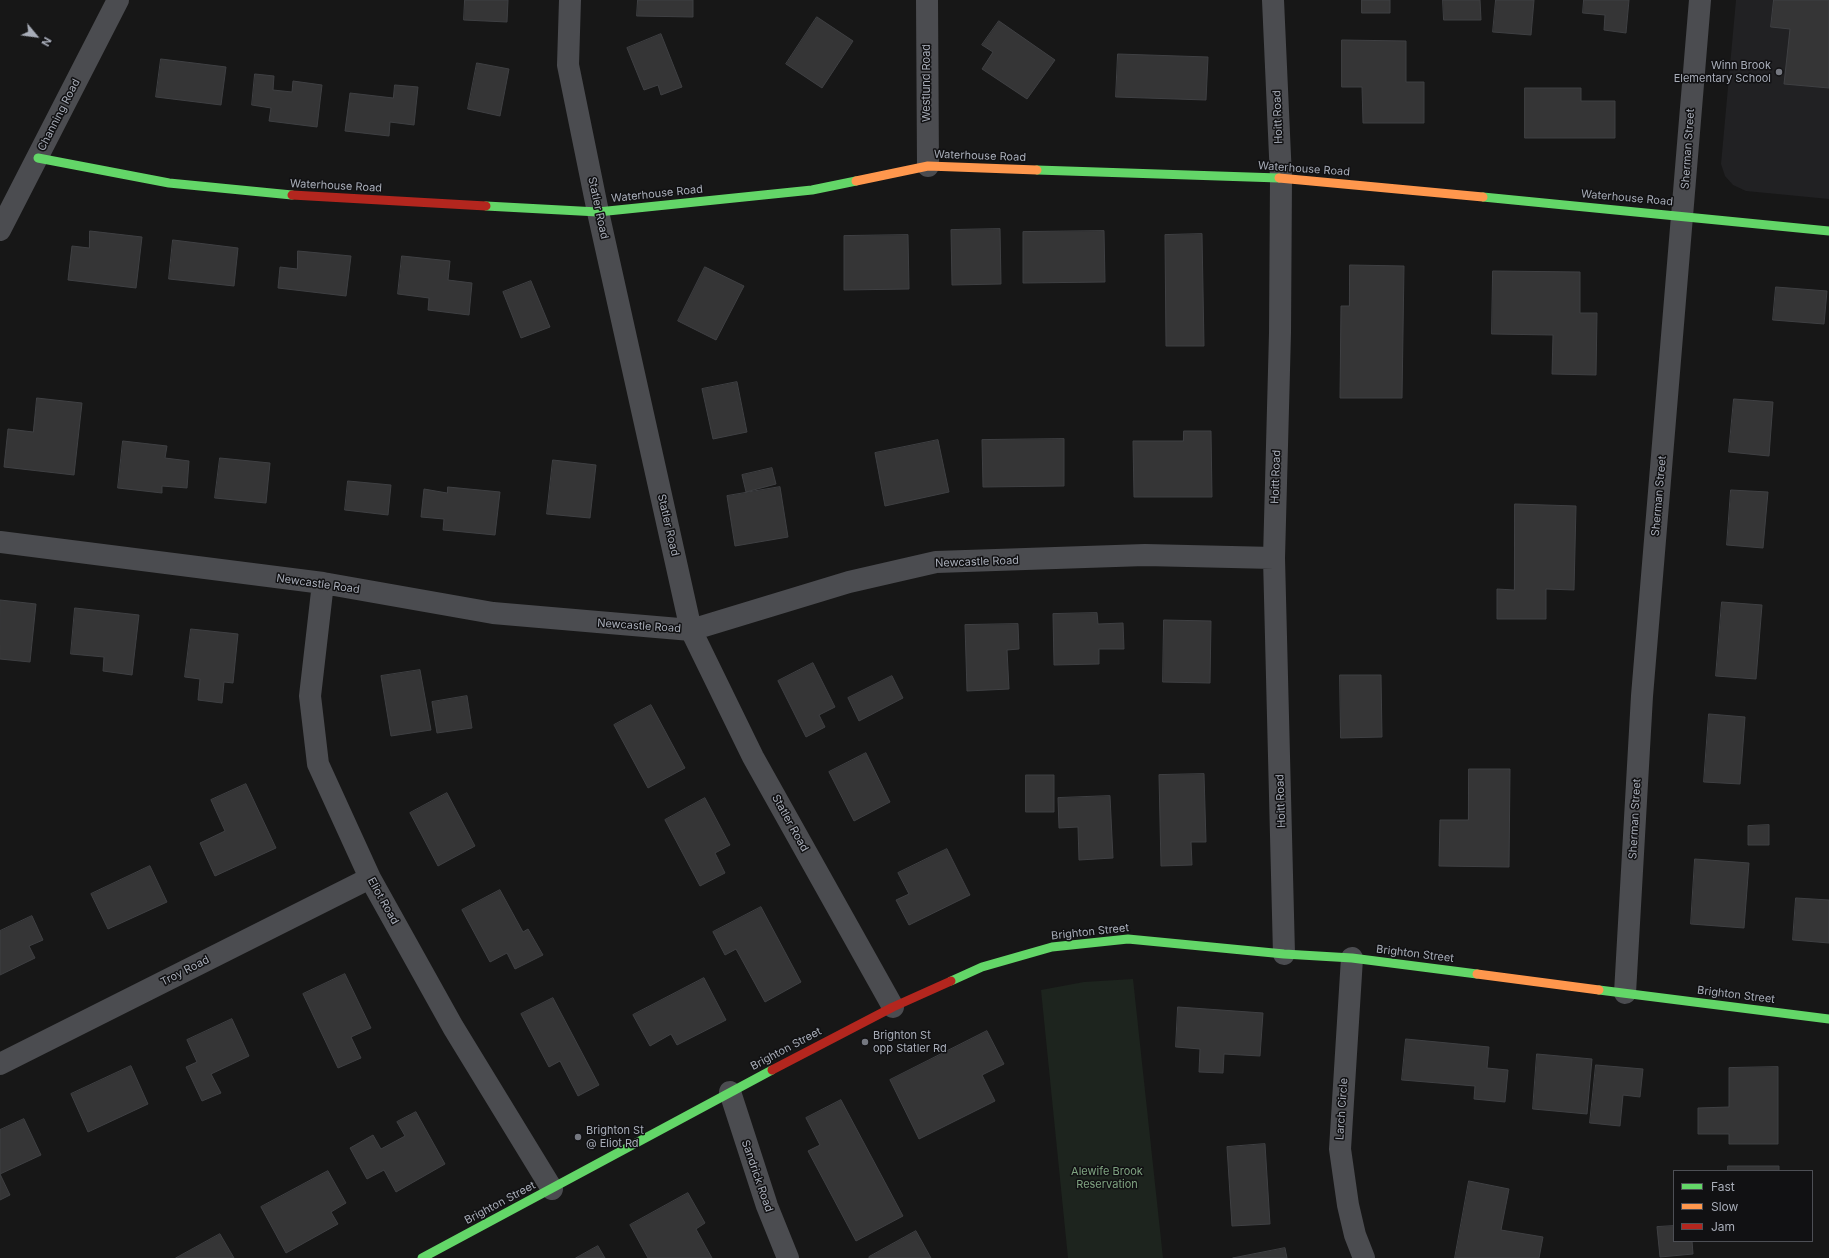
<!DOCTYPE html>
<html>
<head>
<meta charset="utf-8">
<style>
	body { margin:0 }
	#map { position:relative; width:1829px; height:1258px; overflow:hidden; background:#171717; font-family:Inter,sans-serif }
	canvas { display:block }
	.legend { position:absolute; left:1673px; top:1170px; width:140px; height:72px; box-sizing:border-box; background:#111113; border:1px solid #4d4f55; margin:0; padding:5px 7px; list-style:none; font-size:12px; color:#a8adb8 }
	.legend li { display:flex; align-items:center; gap:8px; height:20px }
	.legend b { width:20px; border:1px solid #4d4f55 }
	.north { position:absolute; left:16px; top:16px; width:40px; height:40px; -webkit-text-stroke:3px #111113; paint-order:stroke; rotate:119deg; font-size:11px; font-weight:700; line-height:16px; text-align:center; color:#a8adb8 }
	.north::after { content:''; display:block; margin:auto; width:14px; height:18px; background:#a8adb8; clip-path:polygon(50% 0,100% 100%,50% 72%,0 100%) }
</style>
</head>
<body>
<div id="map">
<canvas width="1829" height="1258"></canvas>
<ul class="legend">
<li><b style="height:5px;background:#63d668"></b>Fast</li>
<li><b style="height:5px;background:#ff974d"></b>Slow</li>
<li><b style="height:5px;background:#b3261e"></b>Jam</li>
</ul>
<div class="north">N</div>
</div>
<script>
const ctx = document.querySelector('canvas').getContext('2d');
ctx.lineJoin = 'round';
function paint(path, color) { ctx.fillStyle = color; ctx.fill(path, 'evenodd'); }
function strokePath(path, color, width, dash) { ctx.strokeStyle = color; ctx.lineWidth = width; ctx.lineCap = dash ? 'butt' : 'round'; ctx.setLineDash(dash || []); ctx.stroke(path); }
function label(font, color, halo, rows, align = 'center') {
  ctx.font = font + ' Inter,sans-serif'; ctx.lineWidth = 3; ctx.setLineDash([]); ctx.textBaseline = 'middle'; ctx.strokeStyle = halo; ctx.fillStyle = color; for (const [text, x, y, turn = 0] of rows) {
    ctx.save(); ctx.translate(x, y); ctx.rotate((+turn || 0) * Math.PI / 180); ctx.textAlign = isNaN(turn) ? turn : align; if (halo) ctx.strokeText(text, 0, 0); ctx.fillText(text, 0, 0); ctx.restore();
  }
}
paint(new Path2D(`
	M 1736,0 L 1829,0 L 1829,199 L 1746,191 L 1733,185 L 1725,176 L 1721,164 Z`), '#212123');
paint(new Path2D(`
	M 1133,979 L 1163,1258 L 1068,1258 L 1041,990 L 1084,982 Z`), '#1d241e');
const building = new Path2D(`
	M 465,0 L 508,0 L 507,22 L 464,20 Z
	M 638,0 L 693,0 L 693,17 L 637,16 Z
	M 1362,0 L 1390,0 L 1390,13 L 1362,13 Z
	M 1443,0 L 1480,0 L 1481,20 L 1444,20 Z
	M 1496,0 L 1534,0 L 1531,35 L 1493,32 Z
	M 1584,0 L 1629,0 L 1626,33 L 1604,30 L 1605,15 L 1583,13 Z
	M 1774,0 L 1829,0 L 1829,88 L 1784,84 L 1790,29 L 1771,27 Z
	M 817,17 L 853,41 L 822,88 L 786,64 Z
	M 999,21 L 1055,60 L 1027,99 L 982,69 L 993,52 L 982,45 Z
	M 661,34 L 682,87 L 661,95 L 658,85 L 644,90 L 627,48 Z
	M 1342,40 L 1406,41 L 1406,82 L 1424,82 L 1424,123 L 1363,123 L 1362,87 L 1342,87 Z
	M 1118,54 L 1208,57 L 1206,100 L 1116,97 Z
	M 161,59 L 226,67 L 221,105 L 156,97 Z
	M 477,63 L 509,69 L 500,116 L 468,109 Z
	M 255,74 L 274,76 L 273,90 L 292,92 L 293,81 L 322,85 L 317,127 L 269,121 L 271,108 L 252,105 Z
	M 395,85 L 418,87 L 414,125 L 390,122 L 389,136 L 345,131 L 350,93 L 393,98 Z
	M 1525,88 L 1581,88 L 1581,101 L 1615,101 L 1615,138 L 1525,138 Z
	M 1000,229 L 1001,284 L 952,285 L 951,230 Z
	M 90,231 L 142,237 L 136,288 L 68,280 L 72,246 L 89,248 Z
	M 1104,231 L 1105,282 L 1023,283 L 1023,232 Z
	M 1202,234 L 1204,346 L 1166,346 L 1165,235 Z
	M 908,235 L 909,289 L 844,290 L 844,236 Z
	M 173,240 L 238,248 L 234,286 L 169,279 Z
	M 298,251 L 351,256 L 346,296 L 278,288 L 280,267 L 297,269 Z
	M 402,256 L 450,261 L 448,280 L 472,283 L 469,315 L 428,310 L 429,298 L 398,294 Z
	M 1350,265 L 1404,266 L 1402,398 L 1340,398 L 1341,306 L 1349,306 Z
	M 705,267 L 744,286 L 716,340 L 678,321 Z
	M 1493,271 L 1580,272 L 1580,313 L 1597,313 L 1596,375 L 1552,374 L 1553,335 L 1492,334 Z
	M 531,281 L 550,327 L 521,338 L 503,292 Z
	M 1776,287 L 1827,291 L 1824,324 L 1773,320 Z
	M 737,382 L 747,432 L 713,439 L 702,389 Z
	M 37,398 L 82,403 L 74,475 L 4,467 L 8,429 L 33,432 Z
	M 1734,399 L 1773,402 L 1769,456 L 1729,452 Z
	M 1184,431 L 1211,431 L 1212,497 L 1134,497 L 1133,441 L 1183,441 Z
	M 1064,439 L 1064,486 L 983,487 L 982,440 Z
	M 938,440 L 949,492 L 885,506 L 875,453 Z
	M 123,441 L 167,446 L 165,458 L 189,461 L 187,488 L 162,486 L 162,493 L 118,488 Z
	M 220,458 L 270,463 L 266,503 L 215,498 Z
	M 553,460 L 596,465 L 590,518 L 547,514 Z
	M 772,468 L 776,484 L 746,492 L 742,475 Z
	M 348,481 L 391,485 L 388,515 L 345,510 Z
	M 448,487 L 500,492 L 495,535 L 443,530 L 444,519 L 421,517 L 424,489 L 447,493 Z
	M 780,487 L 788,537 L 735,546 L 727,496 Z
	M 1731,490 L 1768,492 L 1763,548 L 1727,545 Z
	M 1515,504 L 1576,506 L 1574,590 L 1546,589 L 1546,619 L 1497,619 L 1497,589 L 1514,590 Z
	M 0,600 L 36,604 L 30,662 L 0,659 Z
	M 1722,602 L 1762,605 L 1756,679 L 1716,676 Z
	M 75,608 L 139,615 L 132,675 L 103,671 L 104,657 L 71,654 Z
	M 1097,613 L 1098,624 L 1123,623 L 1124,649 L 1099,649 L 1099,664 L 1054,665 L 1053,614 Z
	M 1164,620 L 1211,621 L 1210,683 L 1163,682 Z
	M 1018,624 L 1019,649 L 1007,650 L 1009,689 L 967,691 L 965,625 Z
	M 191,629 L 238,634 L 233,683 L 224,682 L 222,703 L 198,700 L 200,679 L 185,677 Z
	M 813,663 L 835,707 L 819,715 L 825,727 L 806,737 L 778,681 Z
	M 420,670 L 431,730 L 391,736 L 381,676 Z
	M 1340,675 L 1381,675 L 1382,737 L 1341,738 Z
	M 892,676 L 903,698 L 859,721 L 848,698 Z
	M 467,696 L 472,728 L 437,733 L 432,702 Z
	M 651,705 L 685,768 L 648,788 L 614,725 Z
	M 1709,714 L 1745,717 L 1740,784 L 1704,782 Z
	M 866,753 L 890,802 L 854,821 L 829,772 Z
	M 1469,769 L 1510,769 L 1509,867 L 1439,866 L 1440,820 L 1468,820 Z
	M 1204,774 L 1206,842 L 1191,842 L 1192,865 L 1161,866 L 1159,775 Z
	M 1026,775 L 1054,775 L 1054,812 L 1026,812 Z
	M 246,784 L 276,848 L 215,876 L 200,843 L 225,831 L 211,800 Z
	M 447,793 L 475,846 L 438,866 L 410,813 Z
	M 1110,796 L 1113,858 L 1079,860 L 1078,827 L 1059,828 L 1058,798 Z
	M 705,798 L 730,845 L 715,853 L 725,873 L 700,886 L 665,820 Z
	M 1769,825 L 1769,845 L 1748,845 L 1748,826 Z
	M 947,849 L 970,895 L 909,925 L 896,900 L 909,894 L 898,873 Z
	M 1695,859 L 1749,863 L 1744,928 L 1691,924 Z
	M 150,866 L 167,902 L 108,929 L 91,894 Z
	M 500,890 L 523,932 L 528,929 L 543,955 L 515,969 L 507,953 L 490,962 L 462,910 Z
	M 1796,898 L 1829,900 L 1829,943 L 1793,940 Z
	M 761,907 L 801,982 L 765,1002 L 736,949 L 725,955 L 713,932 Z
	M 32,916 L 43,940 L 29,946 L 35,958 L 0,975 L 0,931 Z
	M 345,974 L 371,1028 L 351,1037 L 361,1058 L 338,1068 L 303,994 Z
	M 704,978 L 726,1020 L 677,1045 L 671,1034 L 650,1046 L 633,1015 Z
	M 553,998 L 599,1085 L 578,1096 L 560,1061 L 549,1067 L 521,1014 Z
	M 1178,1007 L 1263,1013 L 1260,1056 L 1224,1054 L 1223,1073 L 1199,1072 L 1200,1049 L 1176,1047 Z
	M 232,1019 L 249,1056 L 211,1074 L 221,1093 L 202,1101 L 186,1067 L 197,1062 L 187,1040 Z
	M 987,1031 L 1004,1064 L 982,1075 L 995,1101 L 919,1139 L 890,1080 Z
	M 1406,1039 L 1489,1047 L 1487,1068 L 1508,1070 L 1505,1102 L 1474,1099 L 1475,1086 L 1402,1080 Z
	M 1537,1054 L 1592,1059 L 1587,1114 L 1533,1109 Z
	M 1596,1065 L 1643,1069 L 1640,1097 L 1623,1095 L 1620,1126 L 1590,1123 Z
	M 131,1066 L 148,1104 L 88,1132 L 71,1094 Z
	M 1778,1067 L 1778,1144 L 1729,1144 L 1729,1134 L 1698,1134 L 1698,1108 L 1729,1107 L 1729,1068 Z
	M 841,1100 L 903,1216 L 856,1241 L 808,1151 L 820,1145 L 806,1118 Z
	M 416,1112 L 445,1164 L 396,1192 L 384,1170 L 367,1179 L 350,1148 L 373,1135 L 381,1149 L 405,1136 L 397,1122 Z
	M 24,1119 L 41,1155 L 0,1174 L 0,1130 Z
	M 1265,1144 L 1270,1224 L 1232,1226 L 1227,1147 Z
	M 1728,1166 L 1779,1166 L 1779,1171 L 1728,1171 Z
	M 328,1171 L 346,1203 L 331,1212 L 338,1224 L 286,1253 L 261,1207 Z
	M 0,1174 L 10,1195 L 0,1200 Z
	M 1469,1181 L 1509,1189 L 1501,1230 L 1543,1237 L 1539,1258 L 1455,1258 Z
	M 688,1193 L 705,1223 L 696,1229 L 712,1258 L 648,1258 L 630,1225 Z
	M 1674,1226 L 1674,1241 L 1692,1241 L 1693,1254 L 1660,1257 L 1657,1227 Z
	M 916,1231 L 931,1258 L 869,1258 L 869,1257 Z
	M 220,1234 L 234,1258 L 176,1258 Z
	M 598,1246 L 605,1258 L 576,1258 Z
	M 1285,1248 L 1287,1258 L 1233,1258 Z`);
paint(building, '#353536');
strokePath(building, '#3f4043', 1);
strokePath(new Path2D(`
	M 570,0 L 568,65 L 598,212 L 691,630 L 753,757 L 893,1007
	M 927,0 L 928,166
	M 1273,0 L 1281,178 L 1280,333 L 1274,558 L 1284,954
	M 0,230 L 118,0
	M 0,542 L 323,583 L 493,613 L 691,630 L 849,582 L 936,562 L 1145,555 L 1274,558
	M 323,583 L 310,696 L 318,764 L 370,878 L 453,1027 L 552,1189
	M 1352,958 L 1340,1149 L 1348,1205 L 1355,1235 L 1364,1258
	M 1625,993 L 1642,696 L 1700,0
	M 0,1064 L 370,878
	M 730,1092 L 767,1206 L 788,1258`), '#4b4c50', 22);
strokePath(new Path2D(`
	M 38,158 L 169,183 L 292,195
	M 1037,170 L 1279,178
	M 1483,197 L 1829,231
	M 486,206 L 598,212 L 812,190 L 856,181
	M 951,981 L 982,967 L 1052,947 L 1128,939 L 1284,954 L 1352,958 L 1477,974
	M 1599,990 L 1829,1019
	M 422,1258 L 772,1070`), '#63d668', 9);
strokePath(new Path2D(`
	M 1279,178 L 1483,197
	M 856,181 L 928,166 L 1037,170
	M 1477,974 L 1599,990`), '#ff974d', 9);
strokePath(new Path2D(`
	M 292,195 L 486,206
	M 772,1070 L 893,1007 L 951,981`), '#b3261e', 9);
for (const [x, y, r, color] of [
	[1779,72,4,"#757880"],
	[865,1042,4,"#757880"],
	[578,1137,4,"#757880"]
]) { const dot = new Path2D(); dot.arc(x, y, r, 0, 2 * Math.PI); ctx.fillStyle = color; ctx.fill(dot); strokePath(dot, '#111113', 1.5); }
label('11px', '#a8adb8', '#111113', [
	["Winn Brook",1771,66,"right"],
	["Elementary School",1771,79,"right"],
	["Brighton St",873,1036],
	["opp Statler Rd",873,1049],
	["Brighton St",586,1131],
	["@ Eliot Rd",586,1144]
], 'left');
label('11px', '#a8adb8', '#111113', [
	["Westlund Road",927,83,-90],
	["Channing Road",59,115,-63],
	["Hoitt Road",1278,117,-92],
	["Sherman Street",1688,149,-86],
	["Waterhouse Road",980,156,2],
	["Waterhouse Road",1304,169,4],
	["Waterhouse Road",336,186,3],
	["Waterhouse Road",657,194,-6],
	["Waterhouse Road",1627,198,5],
	["Statler Road",598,208,78],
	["Hoitt Road",1276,477,-88],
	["Sherman Street",1659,496,-85],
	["Statler Road",668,525,77],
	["Newcastle Road",977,562,-2],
	["Newcastle Road",318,584,8],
	["Newcastle Road",639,626,4],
	["Hoitt Road",1281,801,-92],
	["Sherman Street",1635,819,-87],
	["Statler Road",790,823,61],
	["Eliot Road",383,901,61],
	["Brighton Street",1090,932,-6],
	["Brighton Street",1415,954,7],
	["Troy Road",185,971,-27],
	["Brighton Street",1736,995,7],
	["Brighton Street",786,1049,-28],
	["Larch Circle",1342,1109,-86],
	["Sandrick Road",757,1176,71],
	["Brighton Street",500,1203,-28]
]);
label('11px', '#7fa381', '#111113', [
	["Alewife Brook",1107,1172],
	["Reservation",1107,1185]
]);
</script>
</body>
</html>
